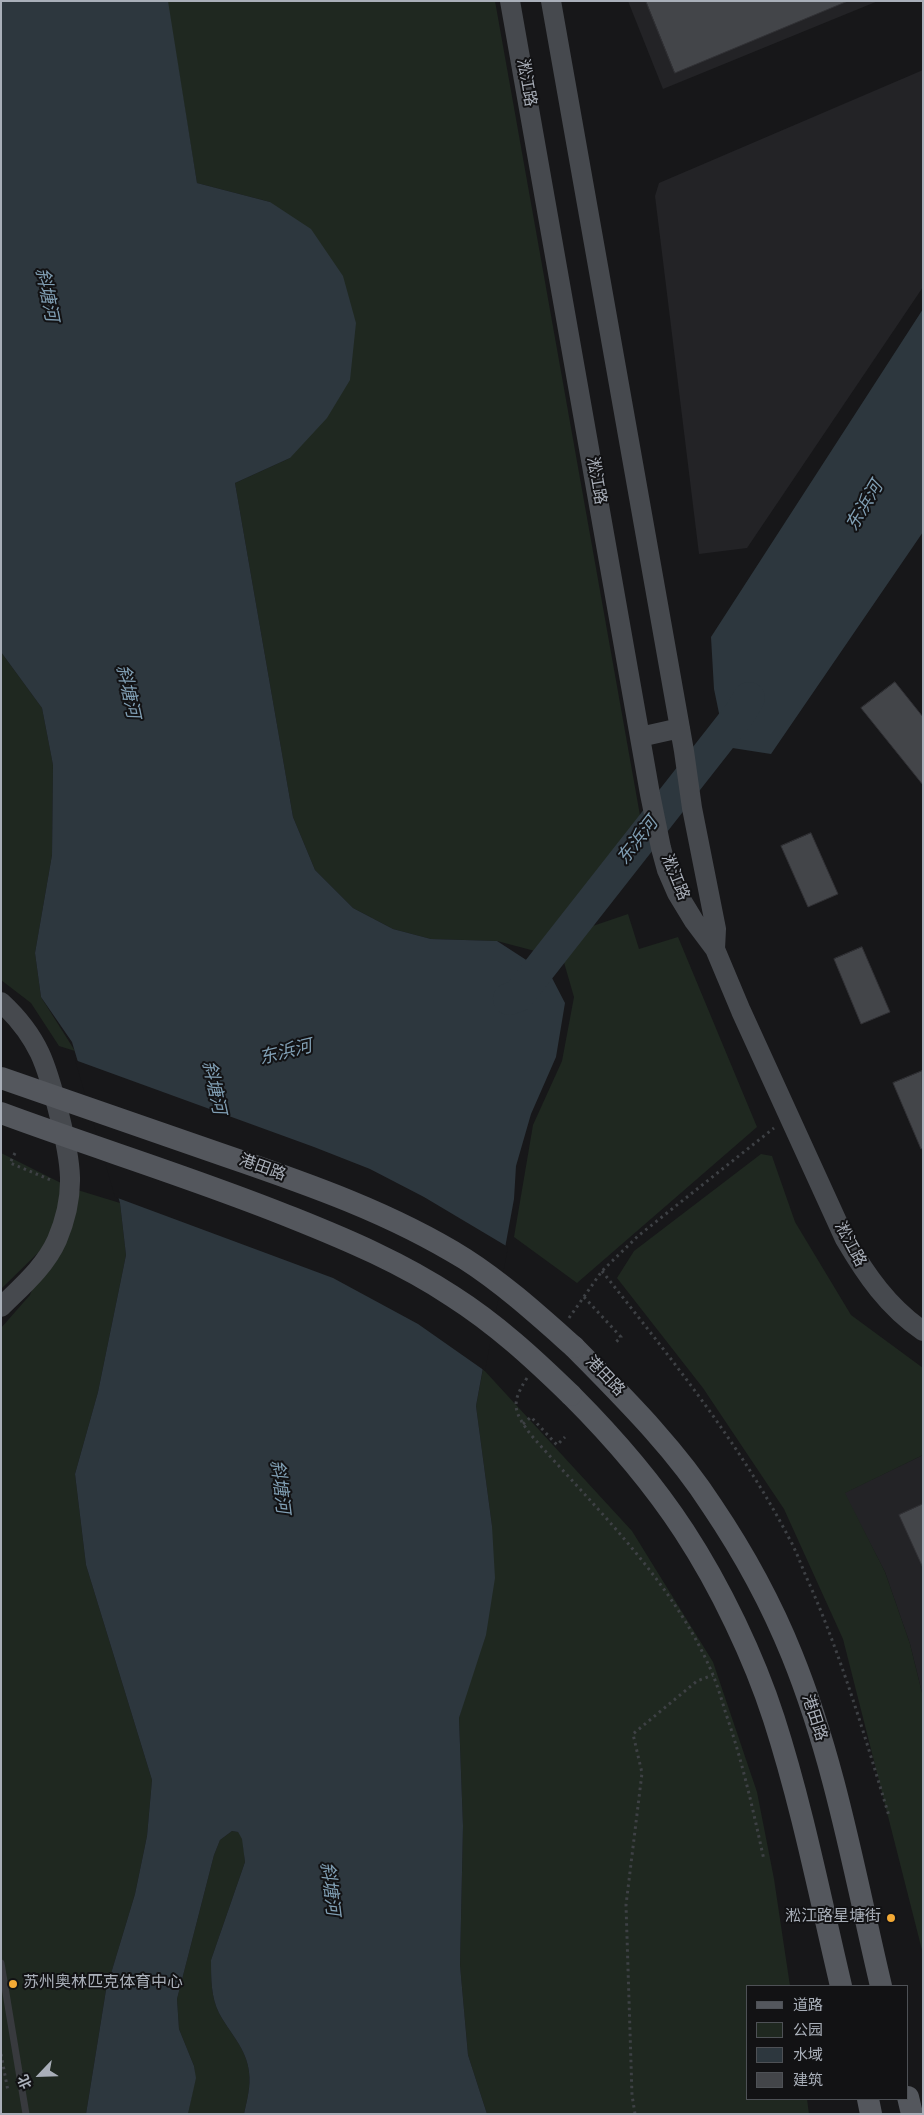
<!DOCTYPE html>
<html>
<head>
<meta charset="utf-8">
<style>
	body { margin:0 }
	#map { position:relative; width:924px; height:2115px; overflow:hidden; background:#171719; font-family:Overpass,"Noto Sans SC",sans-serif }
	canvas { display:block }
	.frame { position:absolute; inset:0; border:2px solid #a9afb9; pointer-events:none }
	.legend { position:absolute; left:746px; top:1985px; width:162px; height:115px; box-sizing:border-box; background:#121214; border:1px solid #4e5156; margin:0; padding:6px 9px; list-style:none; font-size:15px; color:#a9afb9 }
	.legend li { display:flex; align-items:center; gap:10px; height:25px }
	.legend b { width:25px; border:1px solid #4e5156 }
	.north { position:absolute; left:15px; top:2050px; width:50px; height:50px; -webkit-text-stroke:4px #121214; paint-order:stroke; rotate:246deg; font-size:14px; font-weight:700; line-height:20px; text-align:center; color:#a9afb9 }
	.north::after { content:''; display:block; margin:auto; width:18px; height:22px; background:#a9afb9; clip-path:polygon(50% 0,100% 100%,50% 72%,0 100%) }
</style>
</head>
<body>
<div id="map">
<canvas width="924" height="2115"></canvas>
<div class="frame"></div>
<ul class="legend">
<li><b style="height:6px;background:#54575d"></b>道路</li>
<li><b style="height:14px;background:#1f2820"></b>公园</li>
<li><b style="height:14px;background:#2d373e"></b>水域</li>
<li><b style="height:14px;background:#434549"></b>建筑</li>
</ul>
<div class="north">北</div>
</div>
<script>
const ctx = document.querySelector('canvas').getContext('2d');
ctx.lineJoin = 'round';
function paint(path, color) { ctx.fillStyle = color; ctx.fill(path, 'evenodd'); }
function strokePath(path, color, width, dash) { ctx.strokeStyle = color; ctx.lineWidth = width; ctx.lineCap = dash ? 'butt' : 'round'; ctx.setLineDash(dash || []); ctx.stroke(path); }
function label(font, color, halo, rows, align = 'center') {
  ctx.font = font + ' Overpass,"Noto Sans SC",sans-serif'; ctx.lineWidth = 4; ctx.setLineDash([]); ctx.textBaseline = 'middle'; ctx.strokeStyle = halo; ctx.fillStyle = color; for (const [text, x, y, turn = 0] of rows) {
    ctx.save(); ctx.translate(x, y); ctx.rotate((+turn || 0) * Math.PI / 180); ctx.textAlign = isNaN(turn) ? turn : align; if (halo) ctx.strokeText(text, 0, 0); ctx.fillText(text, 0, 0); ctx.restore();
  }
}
paint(new Path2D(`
	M 628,1 L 878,1 L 663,89 Z
	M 923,70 L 923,287 L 747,548 L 699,554 L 655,196 L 659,183 Z
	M 923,1455 L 923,1697 L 910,1644 L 885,1572 L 844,1493 Z`), '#232326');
paint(new Path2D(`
	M 167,1 L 495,1 L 641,821 L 535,951 L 497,941 L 431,939 L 393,929 L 353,908 L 315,870 L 293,817 L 235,483 L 290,458 L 270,202 L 197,183 Z
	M 1,652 L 42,708 L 53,765 L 52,855 L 35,953 L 41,997 L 75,1051 L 59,1046 L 31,1003 L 1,980 Z
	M 628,914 L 639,949 L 678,937 L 757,1127 L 577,1283 L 514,1237 L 533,1125 L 562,1061 L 574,997 L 563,959 L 581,930 Z
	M 1,1153 L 71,1188 L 120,1203 L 126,1255 L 98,1392 L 75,1474 L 86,1565 L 152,1780 L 147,1836 L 135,1894 L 106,1990 L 86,2114 L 1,2114 L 1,1328 L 30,1295 L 66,1200 L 45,1246 L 1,1289 Z
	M 761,1154 L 772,1156 L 795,1222 L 851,1315 L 923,1368 L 923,1455 L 845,1493 L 885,1572 L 910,1644 L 923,1697 L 923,1954 L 843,1639 L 784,1509 L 703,1388 L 617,1278 L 634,1251 Z
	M 483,1369 L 632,1531 L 713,1662 L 757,1792 L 774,1879 L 790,1986 L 748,1986 L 748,2099 L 807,2099 L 809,2114 L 487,2114 L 468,2055 L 460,1965 L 463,1826 L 459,1718 L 464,1699 L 492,1526 L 476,1406 Z
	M 232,1831 L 238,1832 L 243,1839 L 245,1862 L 211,1960 C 211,1979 211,1997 219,2013 C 229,2032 247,2049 249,2072 C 251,2086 247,2100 244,2114 L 188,2114 L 195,2078 L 194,2066 L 179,2029 L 177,1999 L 214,1855 L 220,1840 Z`), '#1f2820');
paint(new Path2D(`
	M 1,1 L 168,1 L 197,183 L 270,202 L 311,229 L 343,276 L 356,323 L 350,380 L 327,418 L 290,458 L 235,483 L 293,817 L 315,870 L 353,908 L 393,929 L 431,939 L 497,941 L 551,976 L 565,1003 L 556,1057 L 531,1114 L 516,1166 L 514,1199 L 476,1406 L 492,1526 L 495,1578 L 486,1635 L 459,1718 L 463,1826 L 460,1965 L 468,2055 L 487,2114 L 244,2114 C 247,2100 251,2086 249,2072 C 247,2049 229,2032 219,2013 C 211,1997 211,1979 211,1960 L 245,1862 L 242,1839 L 238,1832 L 232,1831 L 220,1840 L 214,1855 L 177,1999 L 179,2029 L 194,2066 L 196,2078 L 188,2114 L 86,2114 L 106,1990 L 135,1894 L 147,1836 L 152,1780 L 86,1565 L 75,1474 L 98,1392 L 126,1255 L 120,1203 L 72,1042 L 41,997 L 35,953 L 52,855 L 53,765 L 42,708 L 1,652 Z
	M 923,309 L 923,532 L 771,754 L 726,747 L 714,689 L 711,637 Z`), '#2d373e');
paint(new Path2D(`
	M 75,1060 L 314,1147 L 370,1169 L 424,1197 L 508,1247 L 485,1371 L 418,1324 L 333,1278 L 115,1197 Z`), '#171719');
strokePath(new Path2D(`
	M 509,999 L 518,996 L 740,713 L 749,698`), '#2d373e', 32);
const building = new Path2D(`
	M 646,1 L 848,1 L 675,73 Z
	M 895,682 L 923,717 L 923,785 L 861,708 Z
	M 811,833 L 838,894 L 808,907 L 781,846 Z
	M 862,947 L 890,1012 L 861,1024 L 834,959 Z
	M 922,1071 L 923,1148 L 921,1149 L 893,1083 Z
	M 923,1504 L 923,1568 L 899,1515 Z`);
paint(building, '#434549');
strokePath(building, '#313135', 1);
strokePath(new Path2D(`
	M 15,1153 L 10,1163 L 53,1181
	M 602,1271 C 669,1356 739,1442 789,1538 C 797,1552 802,1568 809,1583 C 842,1658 865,1737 889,1816
	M 584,1297 L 621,1337 L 615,1343
	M 569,1318 L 602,1271 L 638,1236 L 774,1128
	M 527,1378 C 510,1404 514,1412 531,1435 C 596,1509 674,1582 713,1675 C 718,1687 722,1701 726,1714 C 743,1763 753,1810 764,1860
	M 523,1424 L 531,1417 L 557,1445 L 565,1437
	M 1,2054 L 8,2091
	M 635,2114 L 632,2095 L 626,1905 L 642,1773 L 633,1734 L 697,1681 L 713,1675`), '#3e4145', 3, [2.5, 4]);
strokePath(new Path2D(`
	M 1,1963 L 26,2114`), '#383a3e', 7);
strokePath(new Path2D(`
	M 510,1 L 650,794 L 661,848 L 667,870 L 677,893 L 694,921 L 715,949 L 741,1011 L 845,1239 C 866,1275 888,1307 923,1331
	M 551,1 L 684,751 L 692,808 L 716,929 L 715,949
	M 640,737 L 680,728
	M 1,1002 C 39,1037 47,1066 59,1114 C 71,1162 77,1193 57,1240 C 45,1267 21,1287 1,1307`), '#46494e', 20);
strokePath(new Path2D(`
	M 574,1347 C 623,1397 674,1447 712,1506 C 743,1552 771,1603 792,1655 C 835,1761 855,1876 881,1986
	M 571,1395 C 612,1436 652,1482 684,1531 C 720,1586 754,1657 774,1719 C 802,1806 820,1897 841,1986
	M 908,2097 L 912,2114
	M 868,2099 L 871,2114`), '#54575d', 22);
strokePath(new Path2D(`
	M 1,1078 C 76,1104 151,1130 226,1156 C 308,1184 391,1213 465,1259 C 504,1284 539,1316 574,1347
	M 1,1113 C 98,1149 197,1179 293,1218 C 348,1240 402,1263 452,1296 C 496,1324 533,1358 571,1395`), '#54575d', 22);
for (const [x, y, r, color] of [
	[891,1918,5,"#f3a935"],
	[13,1984,5,"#f3a935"]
]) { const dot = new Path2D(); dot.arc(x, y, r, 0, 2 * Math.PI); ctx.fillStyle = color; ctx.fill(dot); strokePath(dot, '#121214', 2); }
label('16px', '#a9afb9', '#121214', [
	["淞江路",525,83,80],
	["淞江路",595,481,80],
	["淞江路",674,878,68],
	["港田路",262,1169,20],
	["淞江路",849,1245,62],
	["港田路",604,1377,46],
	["港田路",813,1718,72]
]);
label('16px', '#a9afb9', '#121214', [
	["淞江路星塘街",881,1918],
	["苏州奥林匹克体育中心",23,1984,"left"]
], 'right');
label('italic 18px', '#809fb4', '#121214', [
	["斜塘河",45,295,79],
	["东浜河",866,507,-59],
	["斜塘河",126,692,78],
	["东浜河",639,842,-52],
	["东浜河",286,1054,-14],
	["斜塘河",212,1088,78],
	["斜塘河",278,1487,83],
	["斜塘河",328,1889,83]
]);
</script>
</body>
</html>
